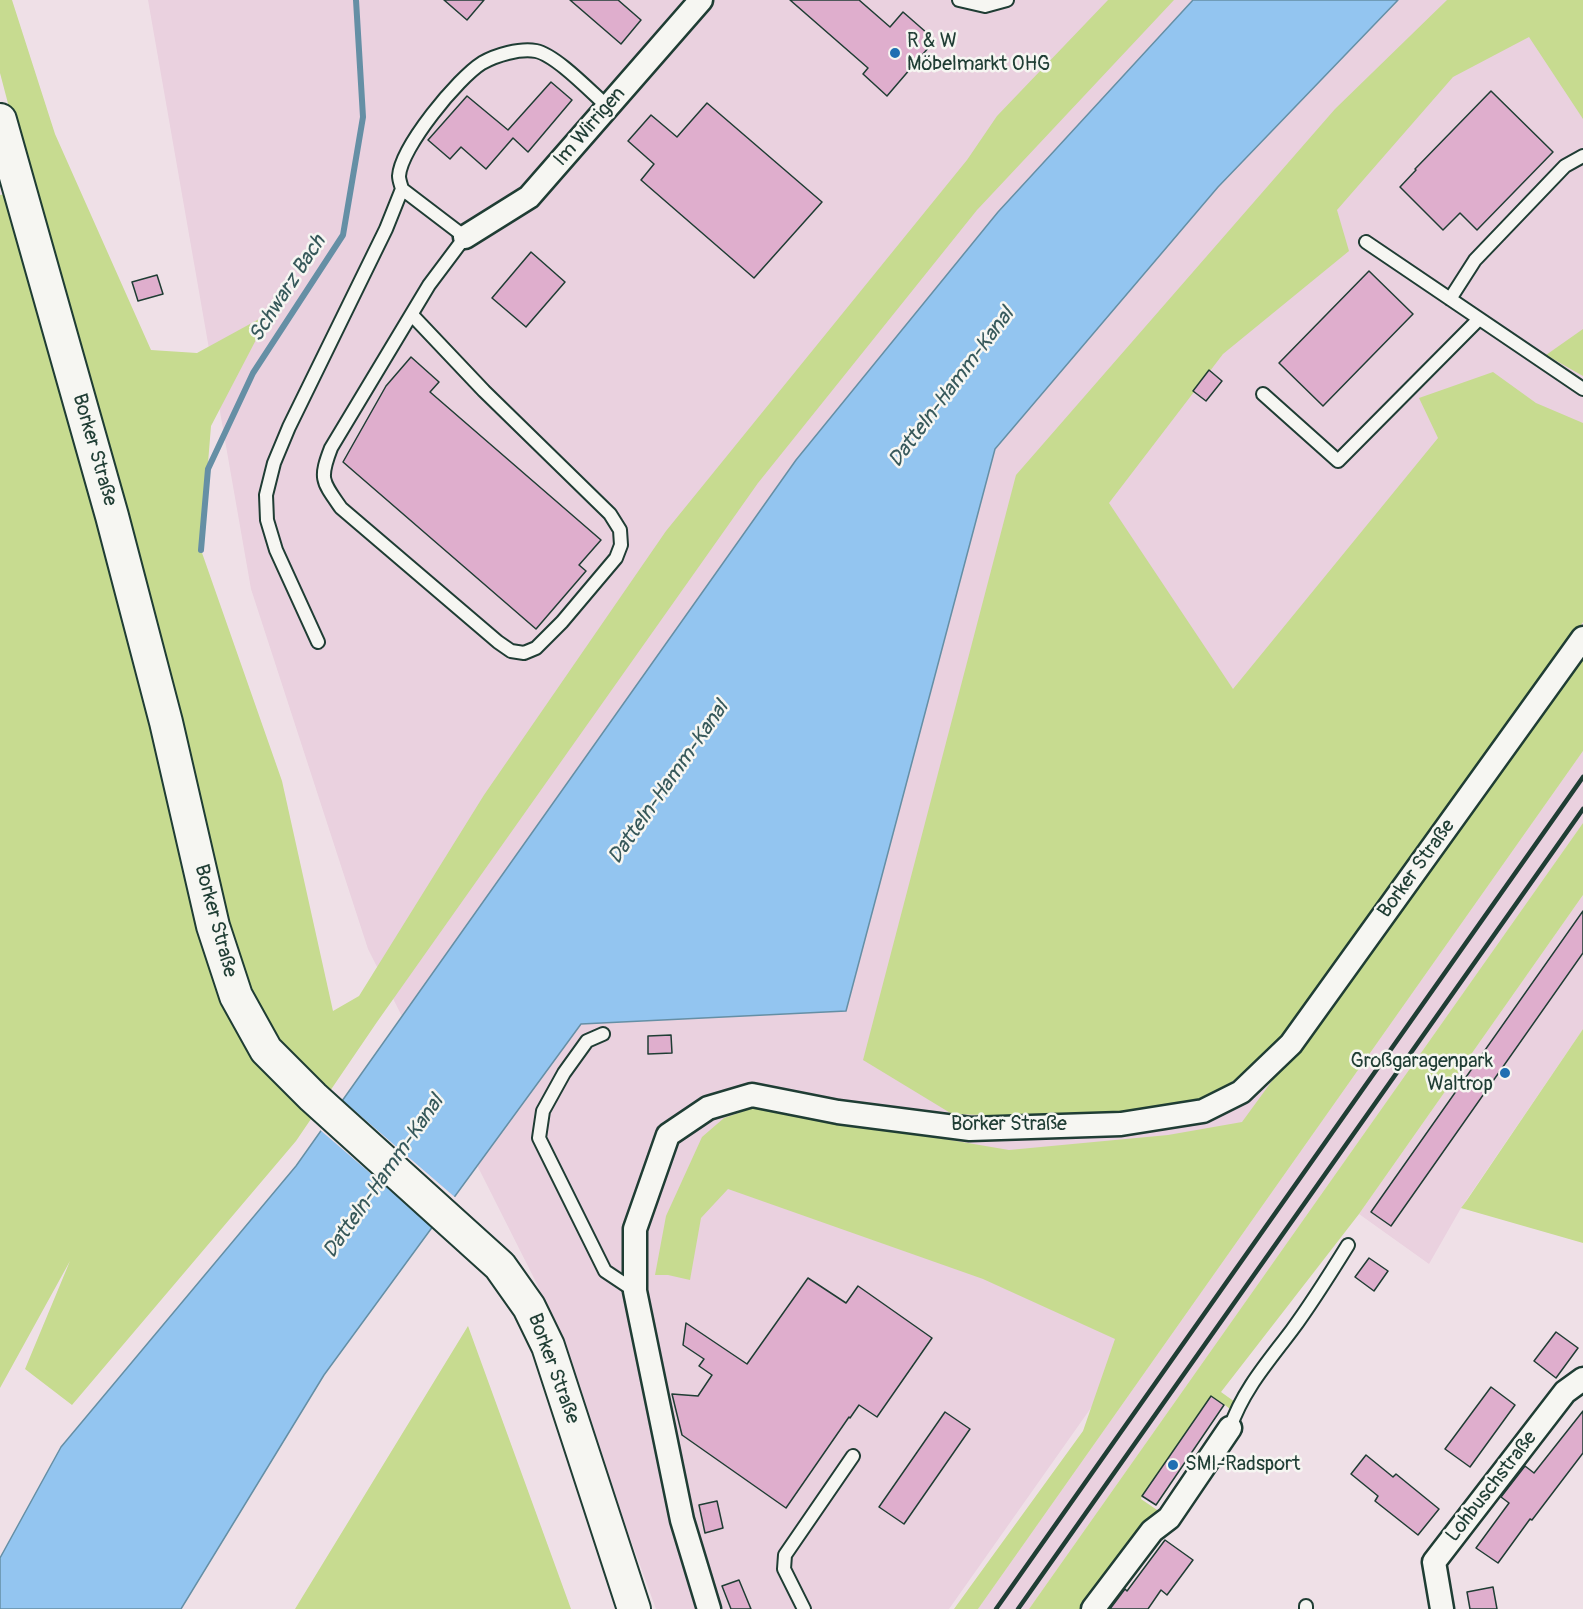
<!DOCTYPE html>
<html>
<head>
<meta charset="utf-8">
<style>
	body { margin:0 }
	canvas { display:block; background:#efe0e7 }
</style>
</head>
<body>
<canvas width="1583" height="1609"></canvas>
<script>
const ctx = document.querySelector('canvas').getContext('2d');
ctx.lineJoin = 'round';
function paint(path, color) { ctx.fillStyle = color; ctx.fill(path, 'evenodd'); }
function strokePath(path, color, width, dash) { ctx.strokeStyle = color; ctx.lineWidth = width; ctx.lineCap = dash ? 'butt' : 'round'; ctx.setLineDash(dash || []); ctx.stroke(path); }
function label(font, color, halo, rows, align = 'center') {
  ctx.font = font + ' Pangolin,sans-serif'; ctx.lineWidth = 5; ctx.setLineDash([]); ctx.textBaseline = 'middle'; ctx.strokeStyle = halo; ctx.fillStyle = color; for (const [text, x, y, turn = 0] of rows) {
    ctx.save(); ctx.translate(x, y); ctx.rotate((+turn || 0) * Math.PI / 180); ctx.textAlign = isNaN(turn) ? turn : align; if (halo) ctx.strokeText(text, 0, 0); ctx.fillText(text, 0, 0); ctx.restore();
  }
}
paint(new Path2D(`
	M 148,0 L 1583,0 L 1583,711 L 949,1609 L 656,1609 L 539,1288 L 368,949 L 251,589 Z
	M 1583,751 L 1583,823 L 1029,1609 L 978,1609 Z
	M 1583,895 L 1583,1029 L 1461,1208 L 1429,1264 L 1359,1214 Z`), '#ead1df');
paint(new Path2D(`
	M 0,0 L 12,0 L 55,134 L 151,350 L 197,353 L 270,313 L 211,426 L 201,550 L 282,781 L 333,1011 L 359,996 L 484,795 L 666,531 L 967,160 L 997,116 L 1108,0 L 1174,0 L 977,210 L 758,483 L 377,1022 L 296,1141 L 72,1405 L 25,1369 L 70,1261 L 0,1388 L 0,195 L 31,191 L 0,73 Z
	M 1447,0 L 1583,0 L 1583,119 L 1529,37 L 1453,77 L 1337,210 L 1349,251 L 1223,354 L 1109,503 L 1233,689 L 1438,438 L 1419,398 L 1493,372 L 1536,403 L 1583,423 L 1583,622 L 1331,973 L 1267,1058 L 1200,1103 L 1075,1118 L 952,1114 L 863,1060 L 1016,475 L 1335,109 Z
	M 1583,329 L 1583,376 L 1546,355 Z
	M 1583,655 L 1583,751 L 978,1609 L 954,1609 L 1083,1431 L 1115,1339 L 983,1279 L 728,1189 L 701,1218 L 690,1280 L 668,1275 L 655,1275 L 666,1216 L 702,1137 L 724,1118 L 756,1107 L 1009,1150 L 1168,1135 L 1242,1122 Z
	M 1583,823 L 1583,895 L 1359,1214 L 1221,1392 L 1235,1402 L 1230,1409 L 1221,1402 L 1190,1427 L 1142,1496 L 1141,1499 L 1163,1514 L 1085,1609 L 1029,1609 Z
	M 1583,1029 L 1583,1243 L 1461,1208 L 1467,1200 Z
	M 468,1326 L 571,1609 L 295,1609 Z`), '#c7db90');
const water = new Path2D(`
	M 1193,0 L 1398,0 L 1218,187 L 995,449 L 846,1011 L 581,1024 L 324,1375 L 181,1609 L 0,1609 L 0,1558 L 61,1447 L 296,1166 L 796,460 L 998,212 Z`);
paint(water, '#93c5f0');
strokePath(water, '#658fa5', 1.5);
paint(new Path2D(`
	M 340,1098 L 457,1199 L 435,1229 L 319,1129 Z`), '#efe0e7');
strokePath(new Path2D(`
	M 201,550 L 208,469 L 253,373 L 343,235 L 363,117 L 356,0`), '#658fa5', 6);
const building = new Path2D(`
	M 444,0 L 484,0 L 467,20 Z
	M 570,0 L 618,0 L 641,20 L 621,44 Z
	M 790,0 L 859,0 L 890,27 L 903,12 L 935,40 L 887,96 L 863,74 L 868,68 Z
	M 551,82 L 572,100 L 528,152 L 513,138 L 486,169 L 461,147 L 450,159 L 428,140 L 467,96 L 508,130 Z
	M 1491,91 L 1553,152 L 1477,230 L 1460,213 L 1443,230 L 1400,187 L 1416,170 L 1415,169 Z
	M 707,103 L 822,202 L 754,278 L 641,180 L 654,164 L 628,141 L 651,115 L 677,137 Z
	M 531,252 L 565,282 L 526,327 L 492,298 Z
	M 1369,271 L 1413,314 L 1323,406 L 1279,363 Z
	M 157,275 L 163,294 L 138,301 L 132,282 Z
	M 411,357 L 439,382 L 430,392 L 601,540 L 579,565 L 586,571 L 536,629 L 343,462 L 386,386 Z
	M 1209,370 L 1222,381 L 1206,401 L 1193,391 Z
	M 1583,911 L 1583,953 L 1391,1226 L 1371,1212 Z
	M 671,1035 L 672,1053 L 648,1054 L 648,1036 Z
	M 1369,1258 L 1388,1271 L 1374,1291 L 1355,1277 Z
	M 808,1278 L 846,1303 L 858,1286 L 932,1338 L 877,1417 L 859,1405 L 850,1418 L 849,1417 L 786,1508 L 682,1435 L 672,1394 L 698,1396 L 712,1375 L 699,1366 L 704,1359 L 683,1345 L 686,1323 L 747,1364 Z
	M 1556,1332 L 1578,1348 L 1556,1378 L 1534,1361 Z
	M 1491,1387 L 1515,1405 L 1470,1467 L 1445,1449 Z
	M 1211,1396 L 1224,1405 L 1156,1505 L 1142,1496 Z
	M 1583,1411 L 1583,1453 L 1532,1520 L 1530,1519 L 1498,1563 L 1476,1548 L 1509,1503 L 1501,1497 L 1525,1466 L 1534,1473 Z
	M 945,1412 L 970,1429 L 904,1524 L 879,1507 Z
	M 1366,1455 L 1393,1477 L 1396,1474 L 1439,1509 L 1418,1535 L 1375,1501 L 1378,1496 L 1351,1474 Z
	M 717,1501 L 723,1528 L 705,1533 L 699,1505 Z
	M 1165,1540 L 1193,1560 L 1167,1595 L 1161,1590 L 1148,1609 L 1110,1609 L 1125,1589 L 1127,1591 Z
	M 739,1580 L 751,1609 L 731,1609 L 722,1586 Z
	M 1493,1587 L 1497,1609 L 1470,1609 L 1467,1592 Z`);
paint(building, '#dfaecd');
strokePath(building, '#1f3d34', 1.5);
const lane = new Path2D(`
	M 959,0 L 985,6 L 1007,0
	M 1366,242 L 1583,389
	M 1450,299 L 1475,260 L 1565,166 L 1583,156
	M 412,315 L 484,391 L 610,514 L 620,530 L 621,545 L 616,558 L 562,622 L 536,648 L 524,653 L 511,651 L 498,642 L 341,508 C 322,481 319,479 331,448 L 429,285 L 465,237 L 402,189 C 401,185 399,180 399,176 C 401,147 458,78 482,63 C 496,55 520,48 536,51 C 556,55 591,92 608,107
	M 1263,394 L 1338,461 L 1479,319
	M 318,642 L 276,550 L 267,520 L 266,495 L 274,463 L 289,427 L 386,229 L 402,189
	M 603,1034 L 587,1041 L 564,1073 L 543,1111 L 539,1138 L 605,1271 L 635,1291
	M 1230,1428 C 1243,1390 1268,1362 1292,1330 C 1312,1303 1330,1274 1348,1245
	M 804,1609 L 784,1569 L 785,1555 L 853,1456
	M 1306,1609 L 1306,1606`);
const street = new Path2D(`
	M 465,237 L 529,197 L 701,0
	M 709,1609 L 682,1520 L 635,1291 L 635,1229 L 668,1135 L 708,1108 L 752,1095 L 838,1112 L 970,1129 L 1121,1124 L 1203,1111 L 1241,1092 L 1291,1044 L 1583,638
	M 1093,1609 L 1152,1531 L 1169,1518 L 1230,1428
	M 1442,1609 L 1434,1562 L 1565,1392 L 1583,1379`);
const secondary = new Path2D(`
	M 0,120 L 112,516 L 166,722 L 213,926 L 236,996 L 266,1050 L 313,1097 L 500,1266 L 529,1307 L 548,1346 L 634,1609`);
strokePath(lane, '#1f3d34', 16);
strokePath(street, '#1f3d34', 27);
strokePath(secondary, '#1f3d34', 36);
strokePath(lane, '#f6f6f2', 12);
strokePath(street, '#f6f6f2', 22);
strokePath(secondary, '#f6f6f2', 32);
strokePath(new Path2D(`
	M 996,1609 L 1583,777
	M 1018,1609 L 1583,809`), '#1f3d34', 4.5);
for (const [x, y, r, color] of [
	[895,53,6,"#1f6fb2"],
	[1505,1073,6,"#1f6fb2"],
	[1173,1465,6,"#1f6fb2"]
]) { const dot = new Path2D(); dot.arc(x, y, r, 0, 2 * Math.PI); ctx.fillStyle = color; ctx.fill(dot); strokePath(dot, '#f6f6f2', 2); }
label('20px', '#1f3d34', '#f6f6f2', [
	["R & W",907,42],
	["Möbelmarkt OHG",907,65],
	["Großgaragenpark",1493,1062,"right"],
	["Waltrop",1493,1085,"right"],
	["SMI-Radsport",1185,1465]
], 'left');
label('20px', '#1f3d34', '#f6f6f2', [
	["Im Wirrigen",590,127,-49],
	["Borker Straße",94,450,74],
	["Borker Straße",1417,869,-54],
	["Borker Straße",215,921,75],
	["Borker Straße",1009,1125],
	["Borker Straße",553,1369,70],
	["Lohbuschstraße",1492,1487,-52]
]);
label('italic 21px', '#36585a', '#f6f6f2', [
	["Schwarz Bach",288,289,-57],
	["Datteln-Hamm-Kanal",952,388,-53],
	["Datteln-Hamm-Kanal",669,783,-55],
	["Datteln-Hamm-Kanal",384,1177,-55]
]);
</script>
</body>
</html>
